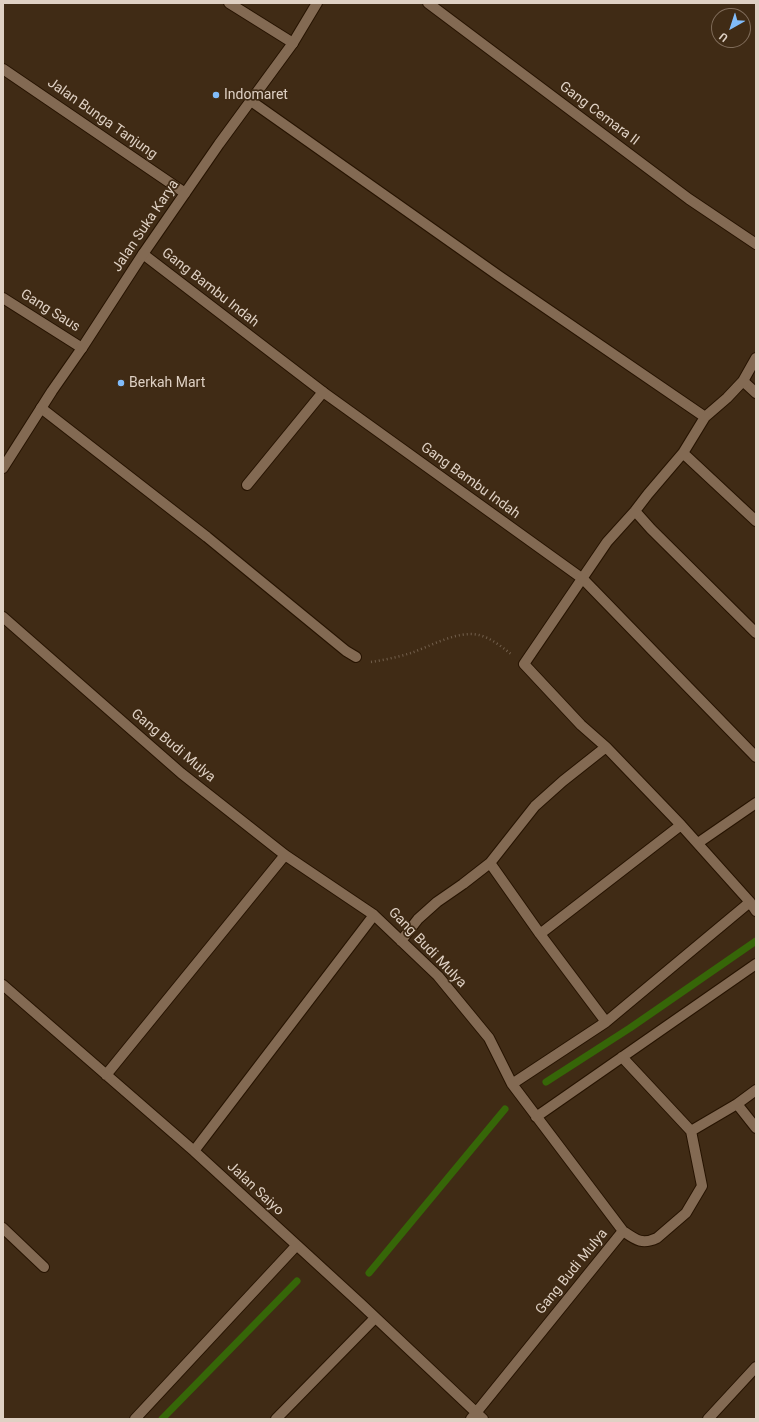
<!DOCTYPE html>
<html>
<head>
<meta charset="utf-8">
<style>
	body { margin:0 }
	#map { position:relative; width:759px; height:1422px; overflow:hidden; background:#402b15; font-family:Roboto,sans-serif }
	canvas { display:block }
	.frame { position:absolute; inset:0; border:4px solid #dfd1c4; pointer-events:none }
	.north { position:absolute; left:711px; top:8px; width:40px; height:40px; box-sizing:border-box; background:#402b15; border:1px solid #806d5b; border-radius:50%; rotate:219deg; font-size:11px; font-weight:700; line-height:16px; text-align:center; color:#dfd1c4 }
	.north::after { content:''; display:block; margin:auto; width:14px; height:18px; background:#81bcfa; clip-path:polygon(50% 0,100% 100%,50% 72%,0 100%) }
</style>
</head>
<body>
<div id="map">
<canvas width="759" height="1422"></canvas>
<div class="frame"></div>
<div class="north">U</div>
</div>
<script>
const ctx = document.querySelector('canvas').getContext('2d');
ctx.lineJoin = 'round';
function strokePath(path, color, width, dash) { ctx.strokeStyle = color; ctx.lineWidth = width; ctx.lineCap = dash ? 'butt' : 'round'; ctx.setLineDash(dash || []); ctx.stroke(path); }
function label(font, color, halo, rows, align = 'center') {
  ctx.font = font + ' Roboto,sans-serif'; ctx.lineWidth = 3.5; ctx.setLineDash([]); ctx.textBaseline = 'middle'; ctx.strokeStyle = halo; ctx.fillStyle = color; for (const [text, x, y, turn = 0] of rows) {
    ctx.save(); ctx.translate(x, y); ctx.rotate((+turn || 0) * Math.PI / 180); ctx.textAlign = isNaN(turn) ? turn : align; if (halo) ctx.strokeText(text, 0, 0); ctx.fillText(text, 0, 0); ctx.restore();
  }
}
strokePath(new Path2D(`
	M 546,1082 L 630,1028 L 756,941
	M 369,1273 L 505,1109
	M 162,1419 L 297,1281`), '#366608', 7);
const lane = new Path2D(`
	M 247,485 L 323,392
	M 698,843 L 756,803`);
const street = new Path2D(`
	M 229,3 L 293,43
	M 428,3 L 689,199 L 756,244
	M 3,69 L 185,193
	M 251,101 L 499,276 L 705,417
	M 143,254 L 323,392 L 583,579 L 756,757
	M 3,298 L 82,348
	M 756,358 L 743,381 L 727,398 L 705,417 L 683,453 L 648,494 L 635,511 L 607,542 L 524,664 L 581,725 L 606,747 L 681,825 L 750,902 L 756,911
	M 743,381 L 756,393
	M 41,408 L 207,537 L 346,651 L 356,657
	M 683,453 L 756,521
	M 635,511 L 651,529 L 756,633
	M 3,617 L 181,773 L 285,855 L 374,915 L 438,976 L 489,1038 L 512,1084 L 623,1231 C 636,1240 642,1245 657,1238 L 686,1213 L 702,1186 L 691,1131
	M 490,863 L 540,934 L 606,1022
	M 540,934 L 681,825
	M 401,941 L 418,919 L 437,902 L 463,884 L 490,863 L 535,806 L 563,781 L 606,747
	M 3,985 L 194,1151 L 361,1304 L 483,1419
	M 622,1057 L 691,1131 L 737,1104 L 756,1090
	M 106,1075 L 285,855
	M 512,1084 L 606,1022 L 750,902
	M 737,1104 L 756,1128
	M 536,1117 L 756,964
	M 194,1151 L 374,915
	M 3,1228 L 44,1267
	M 135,1419 L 296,1246
	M 276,1419 L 375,1318
	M 471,1419 L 623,1231
	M 708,1419 L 756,1367`);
const secondary = new Path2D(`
	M 3,468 L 52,391 L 82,348 L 143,254 L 219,144 L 293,43 L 317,3`);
strokePath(lane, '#261300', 12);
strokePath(street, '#261300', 12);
strokePath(secondary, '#261300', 12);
strokePath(new Path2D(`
	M 371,662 C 384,660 398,657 411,653 C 431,646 458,630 479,635 C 491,638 502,647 511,654`), '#73604d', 2.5, [1, 3]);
strokePath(lane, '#836a53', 10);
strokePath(street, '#836a53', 10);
strokePath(secondary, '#836a53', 10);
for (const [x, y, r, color] of [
	[216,95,4,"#81bcfa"],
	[121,383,4,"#81bcfa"]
]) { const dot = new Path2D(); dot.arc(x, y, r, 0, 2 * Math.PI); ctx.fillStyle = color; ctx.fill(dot); strokePath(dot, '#402b15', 1.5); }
label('14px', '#dfd1c4', '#402b15', [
	["Indomaret",224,95],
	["Berkah Mart",129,383]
], 'left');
label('14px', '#dfd1c4', '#402b15', [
	["Gang Cemara II",599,114,37],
	["Jalan Bunga Tanjung",102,119,35],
	["Jalan Suka Karya",146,226,-56],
	["Gang Bambu Indah",210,288,38],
	["Gang Saus",50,311,32],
	["Gang Bambu Indah",470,481,36],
	["Gang Budi Mulya",173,746,40],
	["Gang Budi Mulya",427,948,46],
	["Jalan Saiyo",255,1189,43],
	["Gang Budi Mulya",572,1272,-51]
]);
</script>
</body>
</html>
